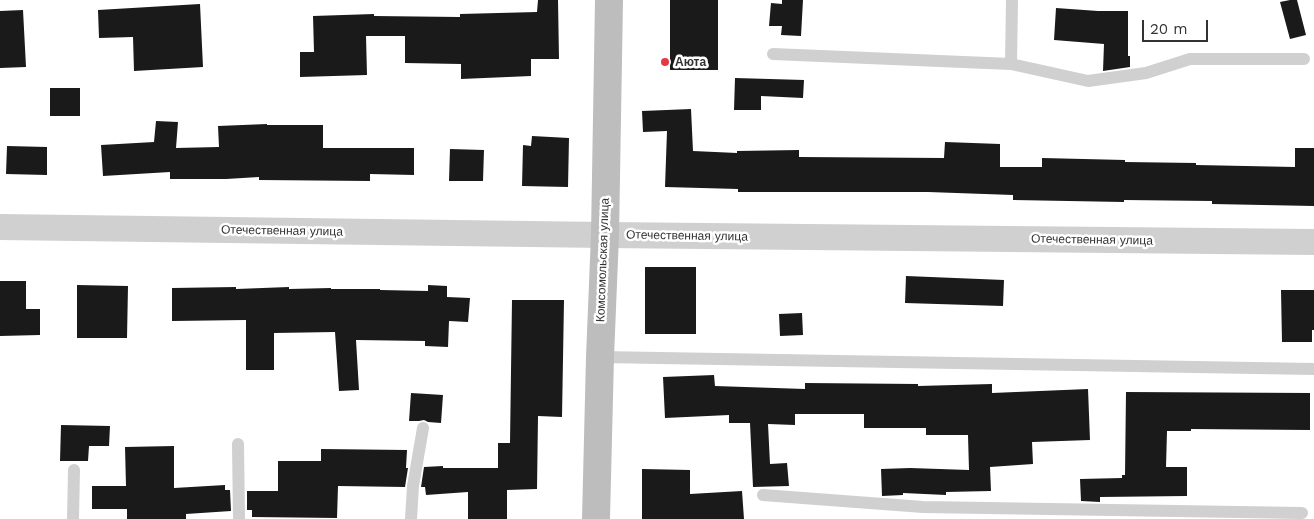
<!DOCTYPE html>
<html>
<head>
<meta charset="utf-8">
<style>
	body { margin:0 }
	#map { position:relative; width:1314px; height:519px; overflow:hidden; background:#fff; font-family:"Work Sans",sans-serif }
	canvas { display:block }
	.scale { position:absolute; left:1142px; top:20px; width:66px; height:22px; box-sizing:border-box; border:2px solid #333; border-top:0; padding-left:6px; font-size:15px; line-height:18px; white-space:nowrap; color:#333; -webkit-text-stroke:4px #fff; paint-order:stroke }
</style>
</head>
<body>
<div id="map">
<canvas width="1314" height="519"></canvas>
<div class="scale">20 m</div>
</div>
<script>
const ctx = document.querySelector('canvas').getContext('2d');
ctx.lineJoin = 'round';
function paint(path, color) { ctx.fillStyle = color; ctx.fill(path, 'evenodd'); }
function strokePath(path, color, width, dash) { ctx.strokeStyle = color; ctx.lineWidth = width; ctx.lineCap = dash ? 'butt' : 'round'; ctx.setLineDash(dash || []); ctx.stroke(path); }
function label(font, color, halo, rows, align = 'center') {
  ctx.font = font + ' "Work Sans",sans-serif'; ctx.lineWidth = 5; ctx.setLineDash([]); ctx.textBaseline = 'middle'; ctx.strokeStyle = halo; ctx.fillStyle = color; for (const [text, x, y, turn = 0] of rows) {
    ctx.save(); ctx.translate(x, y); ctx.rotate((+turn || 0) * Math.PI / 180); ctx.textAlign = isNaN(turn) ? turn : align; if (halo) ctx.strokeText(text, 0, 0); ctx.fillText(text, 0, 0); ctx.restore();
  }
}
paint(new Path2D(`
	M 538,0 L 558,0 L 559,59 L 531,59 L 531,76 L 461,79 L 461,64 L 405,63 L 405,36 L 366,36 L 367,75 L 300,77 L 300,52 L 314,52 L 313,16 L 374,14 L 374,16 L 460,17 L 460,14 L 537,12 Z
	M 670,0 L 718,0 L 718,70 L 670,70 Z
	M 782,0 L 803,0 L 801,36 L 781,35 L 782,26 L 769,26 L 771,3 L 782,4 Z
	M 1290,0 L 1297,0 L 1306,35 L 1290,39 L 1280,2 Z
	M 200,4 L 203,67 L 134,71 L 133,37 L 99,38 L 98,10 Z
	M 1056,8 L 1098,11 L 1128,11 L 1128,56 L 1130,56 L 1130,67 L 1103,71 L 1104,44 L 1054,40 Z
	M 23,10 L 26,67 L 0,68 L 0,11 Z
	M 735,78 L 804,80 L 803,98 L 761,96 L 761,110 L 734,110 Z
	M 50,88 L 80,88 L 80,116 L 50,116 Z
	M 691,109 L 693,151 L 737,153 L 737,151 L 799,150 L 799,157 L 944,158 L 945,142 L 1000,144 L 1000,167 L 1042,167 L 1042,158 L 1125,160 L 1125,162 L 1196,163 L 1196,165 L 1295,167 L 1295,148 L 1314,148 L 1314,206 L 1212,204 L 1212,201 L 1124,200 L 1124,202 L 1013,200 L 1013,195 L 928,192 L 738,192 L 738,189 L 665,187 L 667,131 L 643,132 L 642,111 Z
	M 156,121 L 178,122 L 176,148 L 219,147 L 218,126 L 267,124 L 267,125 L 323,125 L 323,148 L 414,148 L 414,175 L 370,174 L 370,181 L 259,180 L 259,177 L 226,179 L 170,179 L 170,172 L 103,176 L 101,145 L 154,142 Z
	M 532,136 L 569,138 L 568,187 L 522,186 L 523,145 L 531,146 Z
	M 7,146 L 47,147 L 47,175 L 6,174 Z
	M 450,149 L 484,150 L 483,181 L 449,181 Z
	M 645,267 L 696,267 L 696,334 L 645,334 Z
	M 906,276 L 1004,280 L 1003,306 L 905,303 Z
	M 0,281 L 26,281 L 26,309 L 40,309 L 40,335 L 0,336 Z
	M 77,285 L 128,286 L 127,338 L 77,338 Z
	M 428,285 L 447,286 L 447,297 L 470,298 L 468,322 L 449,321 L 448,347 L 425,346 L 425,341 L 356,340 L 359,390 L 339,391 L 335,332 L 274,333 L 274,370 L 246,370 L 246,320 L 172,321 L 172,288 L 236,287 L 236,289 L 289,287 L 289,289 L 331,288 L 331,289 L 380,289 L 380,290 L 428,291 Z
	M 1281,290 L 1314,290 L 1314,330 L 1312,330 L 1312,342 L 1282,342 Z
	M 512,300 L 564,300 L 562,417 L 538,416 L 537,489 L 507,490 L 507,519 L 468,519 L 468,492 L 426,495 L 425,487 L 421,487 L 424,467 L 443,466 L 443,468 L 498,468 L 498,443 L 510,443 Z
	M 802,313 L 803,335 L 780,336 L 779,314 Z
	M 714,375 L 715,386 L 805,389 L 805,383 L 918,384 L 918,386 L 992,384 L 992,393 L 1088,389 L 1090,440 L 1032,442 L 1033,464 L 990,467 L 991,491 L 946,492 L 946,495 L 903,493 L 903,495 L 882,496 L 881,469 L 910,468 L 969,470 L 968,435 L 926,435 L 926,428 L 864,428 L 864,414 L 795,414 L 795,425 L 768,424 L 770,464 L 787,463 L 789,486 L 753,487 L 750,423 L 729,423 L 729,415 L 665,418 L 663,377 Z
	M 1126,392 L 1310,393 L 1310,430 L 1191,429 L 1191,431 L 1167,431 L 1166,467 L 1187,467 L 1187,496 L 1100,497 L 1100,502 L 1081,501 L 1080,479 L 1122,478 L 1122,475 L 1125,475 Z
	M 411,393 L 443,395 L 441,423 L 428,422 L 424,420 L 419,421 L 409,421 Z
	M 61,425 L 110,426 L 109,446 L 89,446 L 88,461 L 60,461 Z
	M 174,446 L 174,488 L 225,485 L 225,490 L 230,490 L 231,511 L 186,514 L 186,519 L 127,519 L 127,509 L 92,509 L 92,486 L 126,486 L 125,447 Z
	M 321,449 L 407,450 L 406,468 L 408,468 L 405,487 L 338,486 L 337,518 L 252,517 L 252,510 L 247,510 L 247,491 L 278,491 L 278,461 L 321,461 Z
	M 642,469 L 690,470 L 690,494 L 742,491 L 744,519 L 642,519 Z`), '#1a1a1a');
strokePath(new Path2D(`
	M 773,54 L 1011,64 L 1088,81 L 1146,73 L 1190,59 L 1304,59
	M 1011,64 L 1012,0
	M 600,357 L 1314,369
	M 238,444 L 239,519
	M 763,495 L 923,507 L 1302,513
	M 73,519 L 74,470
	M 411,519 L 413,486 L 423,428`), '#d0d0d0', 12);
strokePath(new Path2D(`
	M 0,227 L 605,235 L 1314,242`), '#d0d0d0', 26);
strokePath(new Path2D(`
	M 596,519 L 600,357 L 605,235 L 609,0`), '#bdbdbd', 28);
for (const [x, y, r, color] of [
	[665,62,5,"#e63946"]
]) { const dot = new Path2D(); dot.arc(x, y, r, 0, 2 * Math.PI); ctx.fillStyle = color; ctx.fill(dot); strokePath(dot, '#fff', 2); }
label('bold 12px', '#333', '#fff', [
	["Аюта",675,62]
], 'left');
label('12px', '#333', '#fff', [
	["Отечественная улица",282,231,1],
	["Отечественная улица",687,236,1],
	["Отечественная улица",1092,240,1],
	["Комсомольская улица",603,260,-88]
]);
</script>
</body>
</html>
